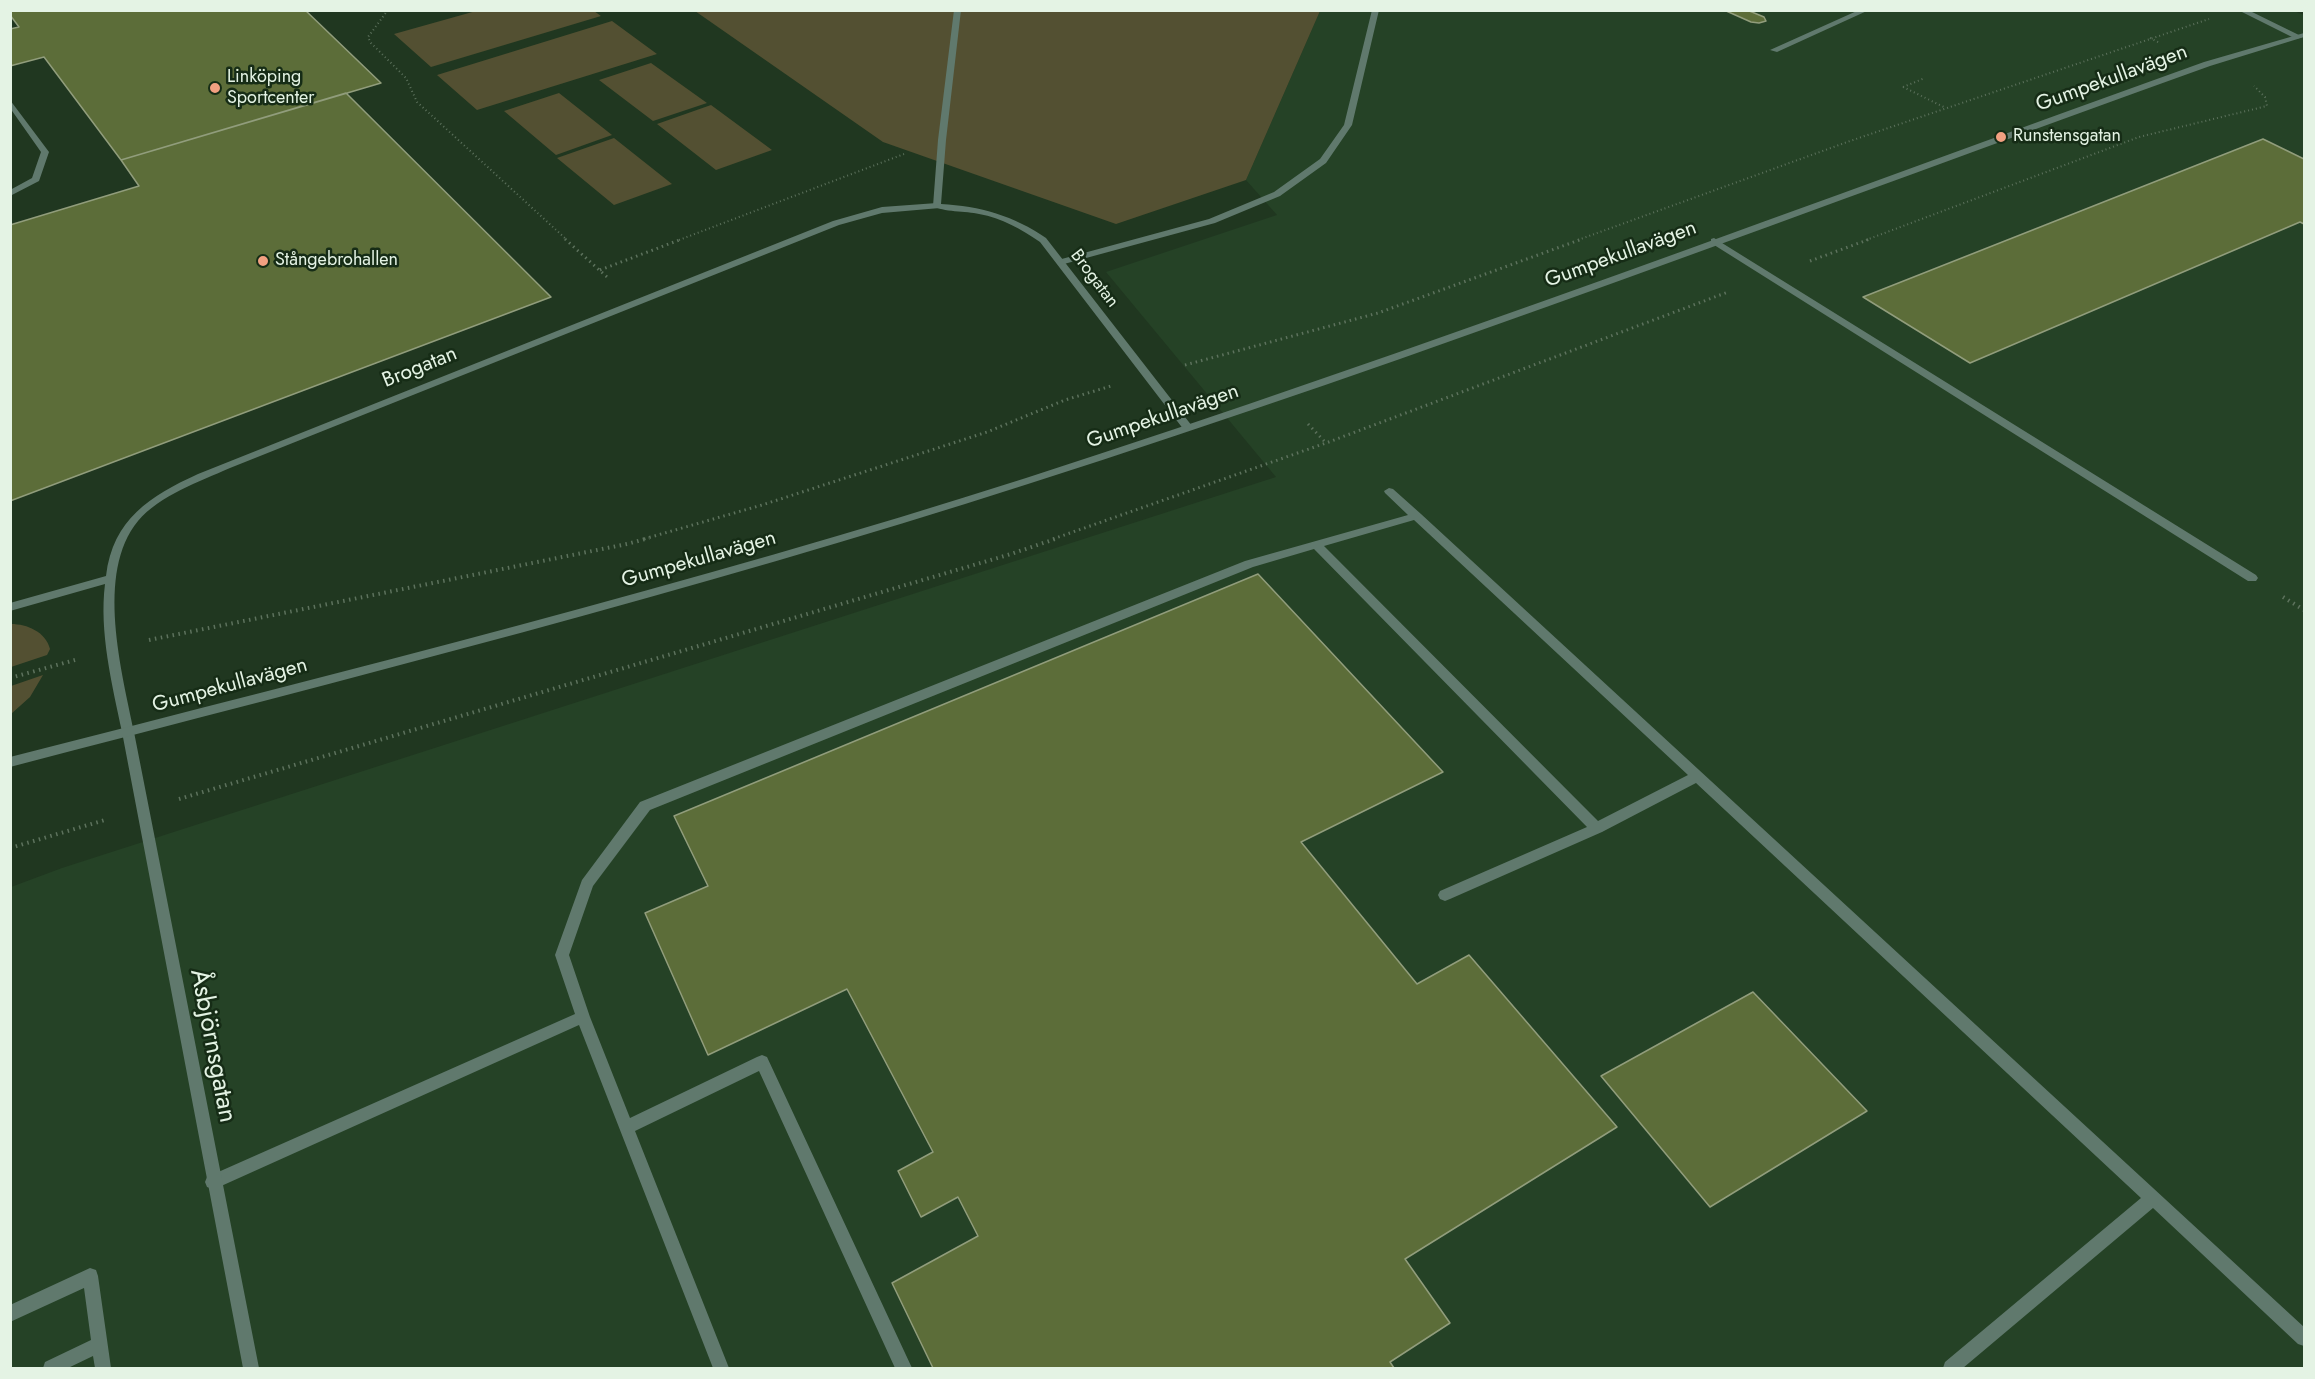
<!DOCTYPE html>
<html>
<head>
<meta charset="utf-8">
<style>
	body { margin:0 }
	#map { position:relative; width:2315px; height:1379px; overflow:hidden; background:#203720; font-family:Jost,sans-serif }
	canvas { display:block }
	.frame { position:absolute; inset:0; border:12px solid #e4f3e4; pointer-events:none }
</style>
</head>
<body>
<div id="map">
<canvas width="2315" height="1379"></canvas>
<div class="frame"></div>
</div>
<script>
const ctx = document.querySelector('canvas').getContext('2d');
ctx.lineJoin = 'round';
function paint(path, color) { ctx.fillStyle = color; ctx.fill(path, 'evenodd'); }
function strokePath(path, color, width, dash) { ctx.strokeStyle = color; ctx.lineWidth = width; ctx.lineCap = dash ? 'butt' : 'round'; ctx.setLineDash(dash || []); ctx.stroke(path); }
function label(font, color, halo, rows, align = 'center') {
  ctx.font = font + ' Jost,sans-serif'; ctx.lineWidth = 5; ctx.setLineDash([]); ctx.textBaseline = 'middle'; ctx.strokeStyle = halo; ctx.fillStyle = color; for (const [text, x, y, turn = 0] of rows) {
    ctx.save(); ctx.translate(x, y); ctx.rotate((+turn || 0) * Math.PI / 180); ctx.textAlign = isNaN(turn) ? turn : align; if (halo) ctx.strokeText(text, 0, 0); ctx.fillText(text, 0, 0); ctx.restore();
  }
}
paint(new Path2D(`
	M 2291,10 L 2304,15 L 2304,1368 L 11,1368 L 11,887 L 62,868 L 1276,477 L 1106,272 L 1277,215 L 1246,180 L 1320,11 Z`), '#254226');
paint(new Path2D(`
	M 594,11 L 601,16 L 431,67 L 394,34 L 476,11 Z
	M 695,11 L 1320,11 L 1246,180 L 1116,224 L 883,142 Z
	M 612,21 L 657,54 L 477,110 L 437,75 Z
	M 651,63 L 707,103 L 653,121 L 599,80 Z
	M 559,93 L 612,135 L 556,155 L 504,111 Z
	M 711,105 L 772,150 L 716,170 L 657,124 Z
	M 614,138 L 672,184 L 614,205 L 557,158 Z
	M 11,624 C 27,624 46,632 50,649 L 47,655 L 11,667 Z
	M 43,675 L 30,697 L 11,714 L 11,686 Z`), '#535032');
const building = new Path2D(`
	M 10,10 L 305,10 L 381,83 L 121,160 L 44,57 L 10,66 L 10,29 L 19,27 L 10,15 Z
	M 1724,10 L 1747,10 L 1764,17 L 1766,21 L 1759,23 L 1751,22 Z
	M 346,93 L 551,297 L 10,501 L 10,225 L 139,186 L 121,160 Z
	M 2263,139 L 2304,159 L 2304,224 L 2300,222 L 1970,363 L 1863,297 Z
	M 1258,574 L 1443,772 L 1301,842 L 1417,984 L 1469,955 L 1617,1127 L 1405,1259 L 1450,1323 L 1390,1362 L 1394,1368 L 933,1368 L 892,1283 L 978,1236 L 958,1197 L 921,1217 L 898,1171 L 933,1152 L 847,989 L 708,1055 L 645,913 L 708,886 L 674,816 Z
	M 1753,992 L 1867,1111 L 1710,1207 L 1601,1076 Z`);
paint(building, '#5c6d39');
strokePath(building, '#919d7c', 1.5);
strokePath(new Path2D(`
	M 388,10 L 368,37 L 371,43 L 406,78 L 417,102 L 567,240
	M 2150,38 L 2160,43
	M 1903,87 L 1946,108
	M 1903,87 L 1925,78
	M 679,240 L 904,154
	M 1578,240 L 1850,141 L 2209,19
	M 1866,240 L 2139,137 L 2267,106 L 2265,97 L 2254,86`), '#5d725d', 2, [1, 3]);
strokePath(new Path2D(`
	M 565,239 L 607,277
	M 1810,261 L 1870,239
	M 600,270 L 682,239
	M 1185,365 L 1378,313 L 1582,239
	M 1308,424 L 1326,443
	M 644,539 L 762,505 L 987,432 L 1065,400 L 1111,386
	M 1053,539 L 1326,443 L 1728,292`), '#5d725d', 3, [1.5, 4]);
strokePath(new Path2D(`
	M 2283,597 L 2304,610
	M 149,640 L 627,544 L 649,538
	M 10,678 L 75,660
	M 179,799 L 1011,554 L 1058,538
	M 10,848 L 105,820`), '#5d725d', 4, [1.5, 4.5]);
paint(new Path2D(`
	M 1372,10 L 1379,10 L 1352,125 L 1326,163 L 1280,196 L 1215,223 L 1064,264 L 1058,264 L 1058,260 L 1209,219 L 1274,192 L 1320,159 L 1344,125 Z
	M 1859,10 L 1869,10 L 1777,52 L 1770,50 Z
	M 10,100 L 49,152 L 39,181 L 10,196 L 10,190 L 32,178 L 41,152 L 10,108 Z
	M 937,203 L 941,206 L 940,208 L 882,213 L 839,225 L 230,468 C 199,482 160,495 138,521 C 95,573 122,672 134,732 L 132,735 L 124,735 L 122,732 C 112,684 99,632 105,584 L 10,611 L 10,603 L 106,576 C 113,519 150,496 198,474 L 833,221 L 882,207 Z
	M 1714,238 L 2256,575 L 2258,578 L 2256,581 L 2248,581 L 1711,243 L 1711,239 Z
	M 1389,488 L 1393,489 L 1421,514 L 2304,1327 L 2304,1346 L 2298,1344 L 2153,1208 L 1963,1368 L 1943,1368 L 1945,1362 L 2141,1198 L 1696,783 L 1602,832 L 1450,899 L 1445,901 L 1440,899 L 1438,895 L 1440,891 L 1587,827 L 1314,549 L 1253,567 L 650,810 L 593,886 L 569,955 L 590,1017 L 630,1118 L 757,1057 L 762,1055 L 767,1057 L 912,1368 L 895,1368 L 759,1071 L 635,1131 L 729,1368 L 713,1368 L 579,1025 L 219,1187 L 213,1189 L 207,1187 L 205,1182 L 207,1177 L 575,1014 L 555,955 L 582,880 L 640,802 L 1245,561 L 1408,515 L 1385,493 L 1384,491 ZM 1414,520 L 1688,775 L 1598,821 L 1324,546 Z
	M 90,1268 L 96,1270 L 98,1276 L 111,1368 L 95,1368 L 93,1356 L 68,1368 L 43,1368 L 45,1362 L 91,1340 L 84,1288 L 10,1322 L 10,1305 Z`), '#60796d');
paint(new Path2D(`
	M 954,10 L 961,10 L 946,140 L 941,204 C 980,206 1014,216 1046,238 L 1192,426 L 1192,430 L 1184,430 L 1040,242 C 1021,229 1002,218 979,214 C 967,211 942,212 933,206 L 938,140 Z
	M 2238,10 L 2248,10 L 2303,37 L 2296,39 Z
	M 128,727 L 132,729 L 134,732 L 259,1368 L 243,1368 L 122,732 L 124,729 Z`), '#60796d');
paint(new Path2D(`
	M 2304,33 L 2304,37 L 2210,66 C 1817,207 1426,357 1028,484 C 693,592 351,678 10,767 L 10,757 C 350,670 691,585 1026,478 C 1422,350 1812,203 2204,62 Z`), '#60796d');
for (const [x, y, r, color] of [
	[215,88,6,"#f2a081"],
	[2001,137,6,"#f2a081"],
	[263,261,6,"#f2a081"]
]) { const dot = new Path2D(); dot.arc(x, y, r, 0, 2 * Math.PI); ctx.fillStyle = color; ctx.fill(dot); strokePath(dot, '#162c16', 2); }
label('18px', '#e4f3e4', '#162c16', [
	["Linköping",227,78],
	["Sportcenter",227,99],
	["Runstensgatan",2013,137],
	["Stångebrohallen",275,261]
], 'left');
label('18px', '#e4f3e4', '#162c16', [
	["Brogatan",1094,279,53]
]);
label('21px', '#e4f3e4', '#162c16', [
	["Gumpekullavägen",2112,79,-20],
	["Gumpekullavägen",1621,255,-20],
	["Brogatan",420,368,-22],
	["Gumpekullavägen",1163,417,-19],
	["Gumpekullavägen",699,560,-16],
	["Gumpekullavägen",230,686,-15]
]);
label('26px', '#e4f3e4', '#162c16', [
	["Åsbjörnsgatan",212,1046,79]
]);
</script>
</body>
</html>
